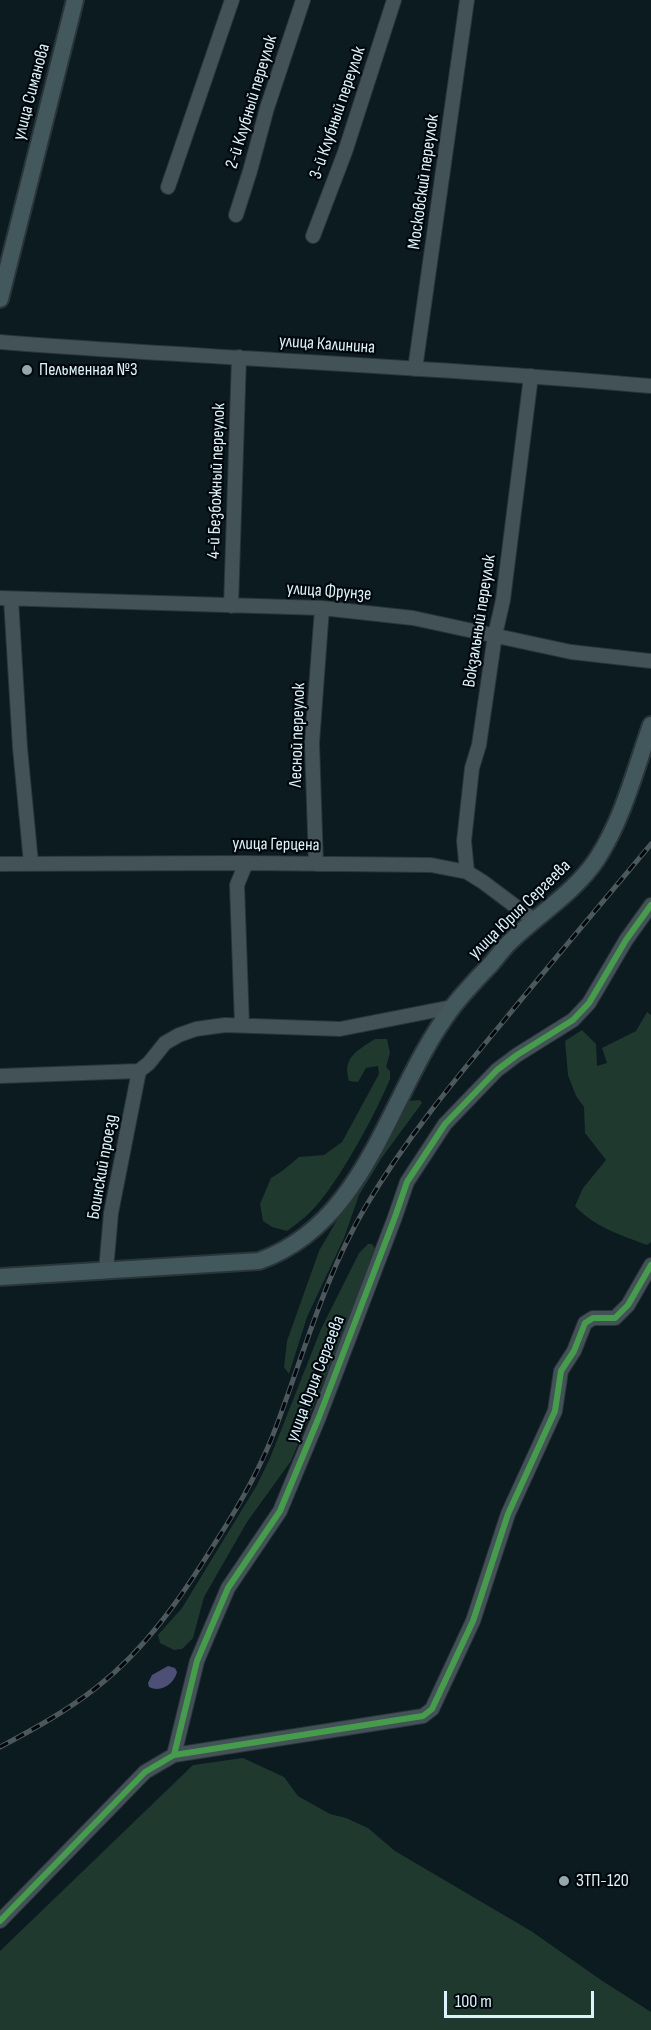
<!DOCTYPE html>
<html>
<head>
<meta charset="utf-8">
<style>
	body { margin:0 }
	#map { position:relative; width:651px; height:2030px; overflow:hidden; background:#0b1b20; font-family:"Sofia Sans Condensed",sans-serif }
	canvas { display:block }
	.scale { position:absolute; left:444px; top:1991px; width:150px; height:27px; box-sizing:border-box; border:3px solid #ddf2fa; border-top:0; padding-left:8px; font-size:18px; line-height:21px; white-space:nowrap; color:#ddf2fa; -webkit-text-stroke:4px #00080d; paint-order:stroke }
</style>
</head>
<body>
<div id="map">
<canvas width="651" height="2030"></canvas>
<div class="scale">100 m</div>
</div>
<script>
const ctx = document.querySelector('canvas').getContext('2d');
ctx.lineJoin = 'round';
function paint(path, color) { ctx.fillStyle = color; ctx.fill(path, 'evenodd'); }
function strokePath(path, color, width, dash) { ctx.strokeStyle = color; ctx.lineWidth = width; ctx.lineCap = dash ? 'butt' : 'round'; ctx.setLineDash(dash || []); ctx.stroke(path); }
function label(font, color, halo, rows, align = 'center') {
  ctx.font = font + ' "Sofia Sans Condensed",sans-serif'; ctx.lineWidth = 4.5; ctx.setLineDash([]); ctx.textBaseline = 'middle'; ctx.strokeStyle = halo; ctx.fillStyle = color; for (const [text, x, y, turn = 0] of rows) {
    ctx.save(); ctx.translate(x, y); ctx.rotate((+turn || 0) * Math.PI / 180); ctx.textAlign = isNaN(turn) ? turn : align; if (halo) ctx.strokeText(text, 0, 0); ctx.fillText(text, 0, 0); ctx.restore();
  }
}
paint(new Path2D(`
	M 647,1012 L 651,1015 L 651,1242 L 647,1245 C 621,1235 594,1227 575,1206 L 583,1188 L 606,1160 L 585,1133 L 584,1107 L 576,1096 L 568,1075 L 565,1041 L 582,1030 L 596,1044 L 597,1066 L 607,1063 L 602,1048 L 636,1031 Z
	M 375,1039 L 387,1039 L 390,1053 L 386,1067 L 390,1071 L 390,1079 C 375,1115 334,1193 305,1217 C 300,1222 293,1226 287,1231 L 272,1227 L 263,1221 L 260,1204 L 271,1178 L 282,1171 L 299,1157 L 324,1155 L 342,1142 L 379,1074 L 378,1066 L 366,1068 L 358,1082 L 349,1081 C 342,1058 356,1051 375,1039 Z
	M 420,1100 L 422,1103 L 383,1156 L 359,1195 L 344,1238 L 307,1317 L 289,1374 L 284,1367 L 287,1341 L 319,1251 L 404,1104 L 409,1101 Z
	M 368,1244 L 372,1244 L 376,1250 L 373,1262 L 291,1461 L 247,1522 L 204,1597 L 193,1638 L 182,1649 L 174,1650 L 160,1643 L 158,1635 L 182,1608 L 257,1485 L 270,1458 L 321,1329 L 359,1253 Z
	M 243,1758 L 284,1777 L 298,1796 L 330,1814 L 346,1818 L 368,1828 L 395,1851 L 531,1931 L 601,1980 L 651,2012 L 651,2030 L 0,2030 L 0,1951 L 193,1765 Z`), '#1f392e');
paint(new Path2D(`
	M 168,1666 L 175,1668 L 177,1672 C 174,1684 161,1693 149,1687 L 148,1683 L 152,1675 Z`), '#4e4f76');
const minor = new Path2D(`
	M 168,187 L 232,0
	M 236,215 L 250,171 L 267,108 L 303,0
	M 313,236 L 345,152 L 394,0
	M 0,342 C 217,359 434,366 651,386
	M 415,369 L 467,0
	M 0,598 L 322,608 L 413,618 L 571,652 L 651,661
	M 11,599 L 20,748 L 31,863
	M 231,606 L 239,357
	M 0,864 L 246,863 L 431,865 L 467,872 L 483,882 L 535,921
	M 316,864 L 312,743 L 322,608
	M 467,872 L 464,841 L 472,768 L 479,745 L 495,635 L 503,600 L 531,376
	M 242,1025 L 237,885 L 246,863
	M 0,1076 L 139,1071 L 149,1063 L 165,1043 L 179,1035 L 196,1029 L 225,1025 L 340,1029 L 452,1007
	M 106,1270 L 111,1213 L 139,1071
	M 174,1755 L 197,1661 L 208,1635 L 228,1588 L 280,1511 L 319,1417 L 395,1217 L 407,1182 L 445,1124 L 497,1070 L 517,1055 L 573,1020 L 589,1003 L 626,940 L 651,905
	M 0,1921 L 145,1772 L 174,1755 L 423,1716 L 432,1709 L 473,1621 L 508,1514 L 555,1411 L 561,1371 L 574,1351 L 585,1323 L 593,1318 L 615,1318 L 628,1305 L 651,1265`);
const major = new Path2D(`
	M 0,299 L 75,0
	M 0,1277 L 259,1261 C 369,1222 388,1092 452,1008 C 464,992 478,978 491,964 C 498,956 504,947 512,940 C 540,913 575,892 597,859 C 623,819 635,770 651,725`);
strokePath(minor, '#2a3539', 16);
strokePath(major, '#2a3539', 20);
strokePath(minor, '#435257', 14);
strokePath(major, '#42585c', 16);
const rail = new Path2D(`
	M 0,1747 C 34,1729 67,1711 97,1687 C 146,1649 183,1595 215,1543 C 239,1506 261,1468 276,1427 C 304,1353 325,1275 366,1206 C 405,1140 453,1082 502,1023 C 551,963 601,904 651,844`);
strokePath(rail, '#4c585c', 5);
strokePath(rail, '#00080d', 3, [9]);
strokePath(new Path2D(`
	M 174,1755 L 197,1661 L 208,1635 L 228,1588 L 280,1511 L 319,1417 L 395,1217 L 407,1182 L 445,1124 L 497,1070 L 517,1055 L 573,1020 L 589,1003 L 626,940 L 651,905
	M 0,1921 L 145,1772 L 174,1755 L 423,1716 L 432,1709 L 473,1621 L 508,1514 L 555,1411 L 561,1371 L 574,1351 L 585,1323 L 593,1318 L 615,1318 L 628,1305 L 651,1265`), '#469c4c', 6);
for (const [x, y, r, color] of [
	[27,370,6,"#94a7ae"],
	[564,1881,6,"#94a7ae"]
]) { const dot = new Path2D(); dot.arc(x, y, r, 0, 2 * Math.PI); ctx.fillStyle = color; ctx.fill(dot); strokePath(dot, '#00080d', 2); }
label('18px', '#ddf2fa', '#00080d', [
	["улица Симанова",32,92,-75],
	["2-й Клубный переулок",252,102,-73],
	["3-й Клубный переулок",338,113,-71],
	["Московский переулок",424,182,-82],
	["улица Калинина",327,345,4],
	["4-й Безбожный переулок",217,481,-88],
	["улица Фрунзе",329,592,4],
	["Вокзальный переулок",480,621,-81],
	["Лесной переулок",298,735,-88],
	["улица Герцена",276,845,1],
	["улица Юрия Сергеева",520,910,-44],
	["Боинский проезд",103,1167,-80],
	["улица Юрия Сергеева",316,1379,-69]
]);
label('18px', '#ddf2fa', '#00080d', [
	["Пельменная №3",39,370],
	["ЗТП-120",576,1881]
], 'left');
</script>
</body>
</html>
